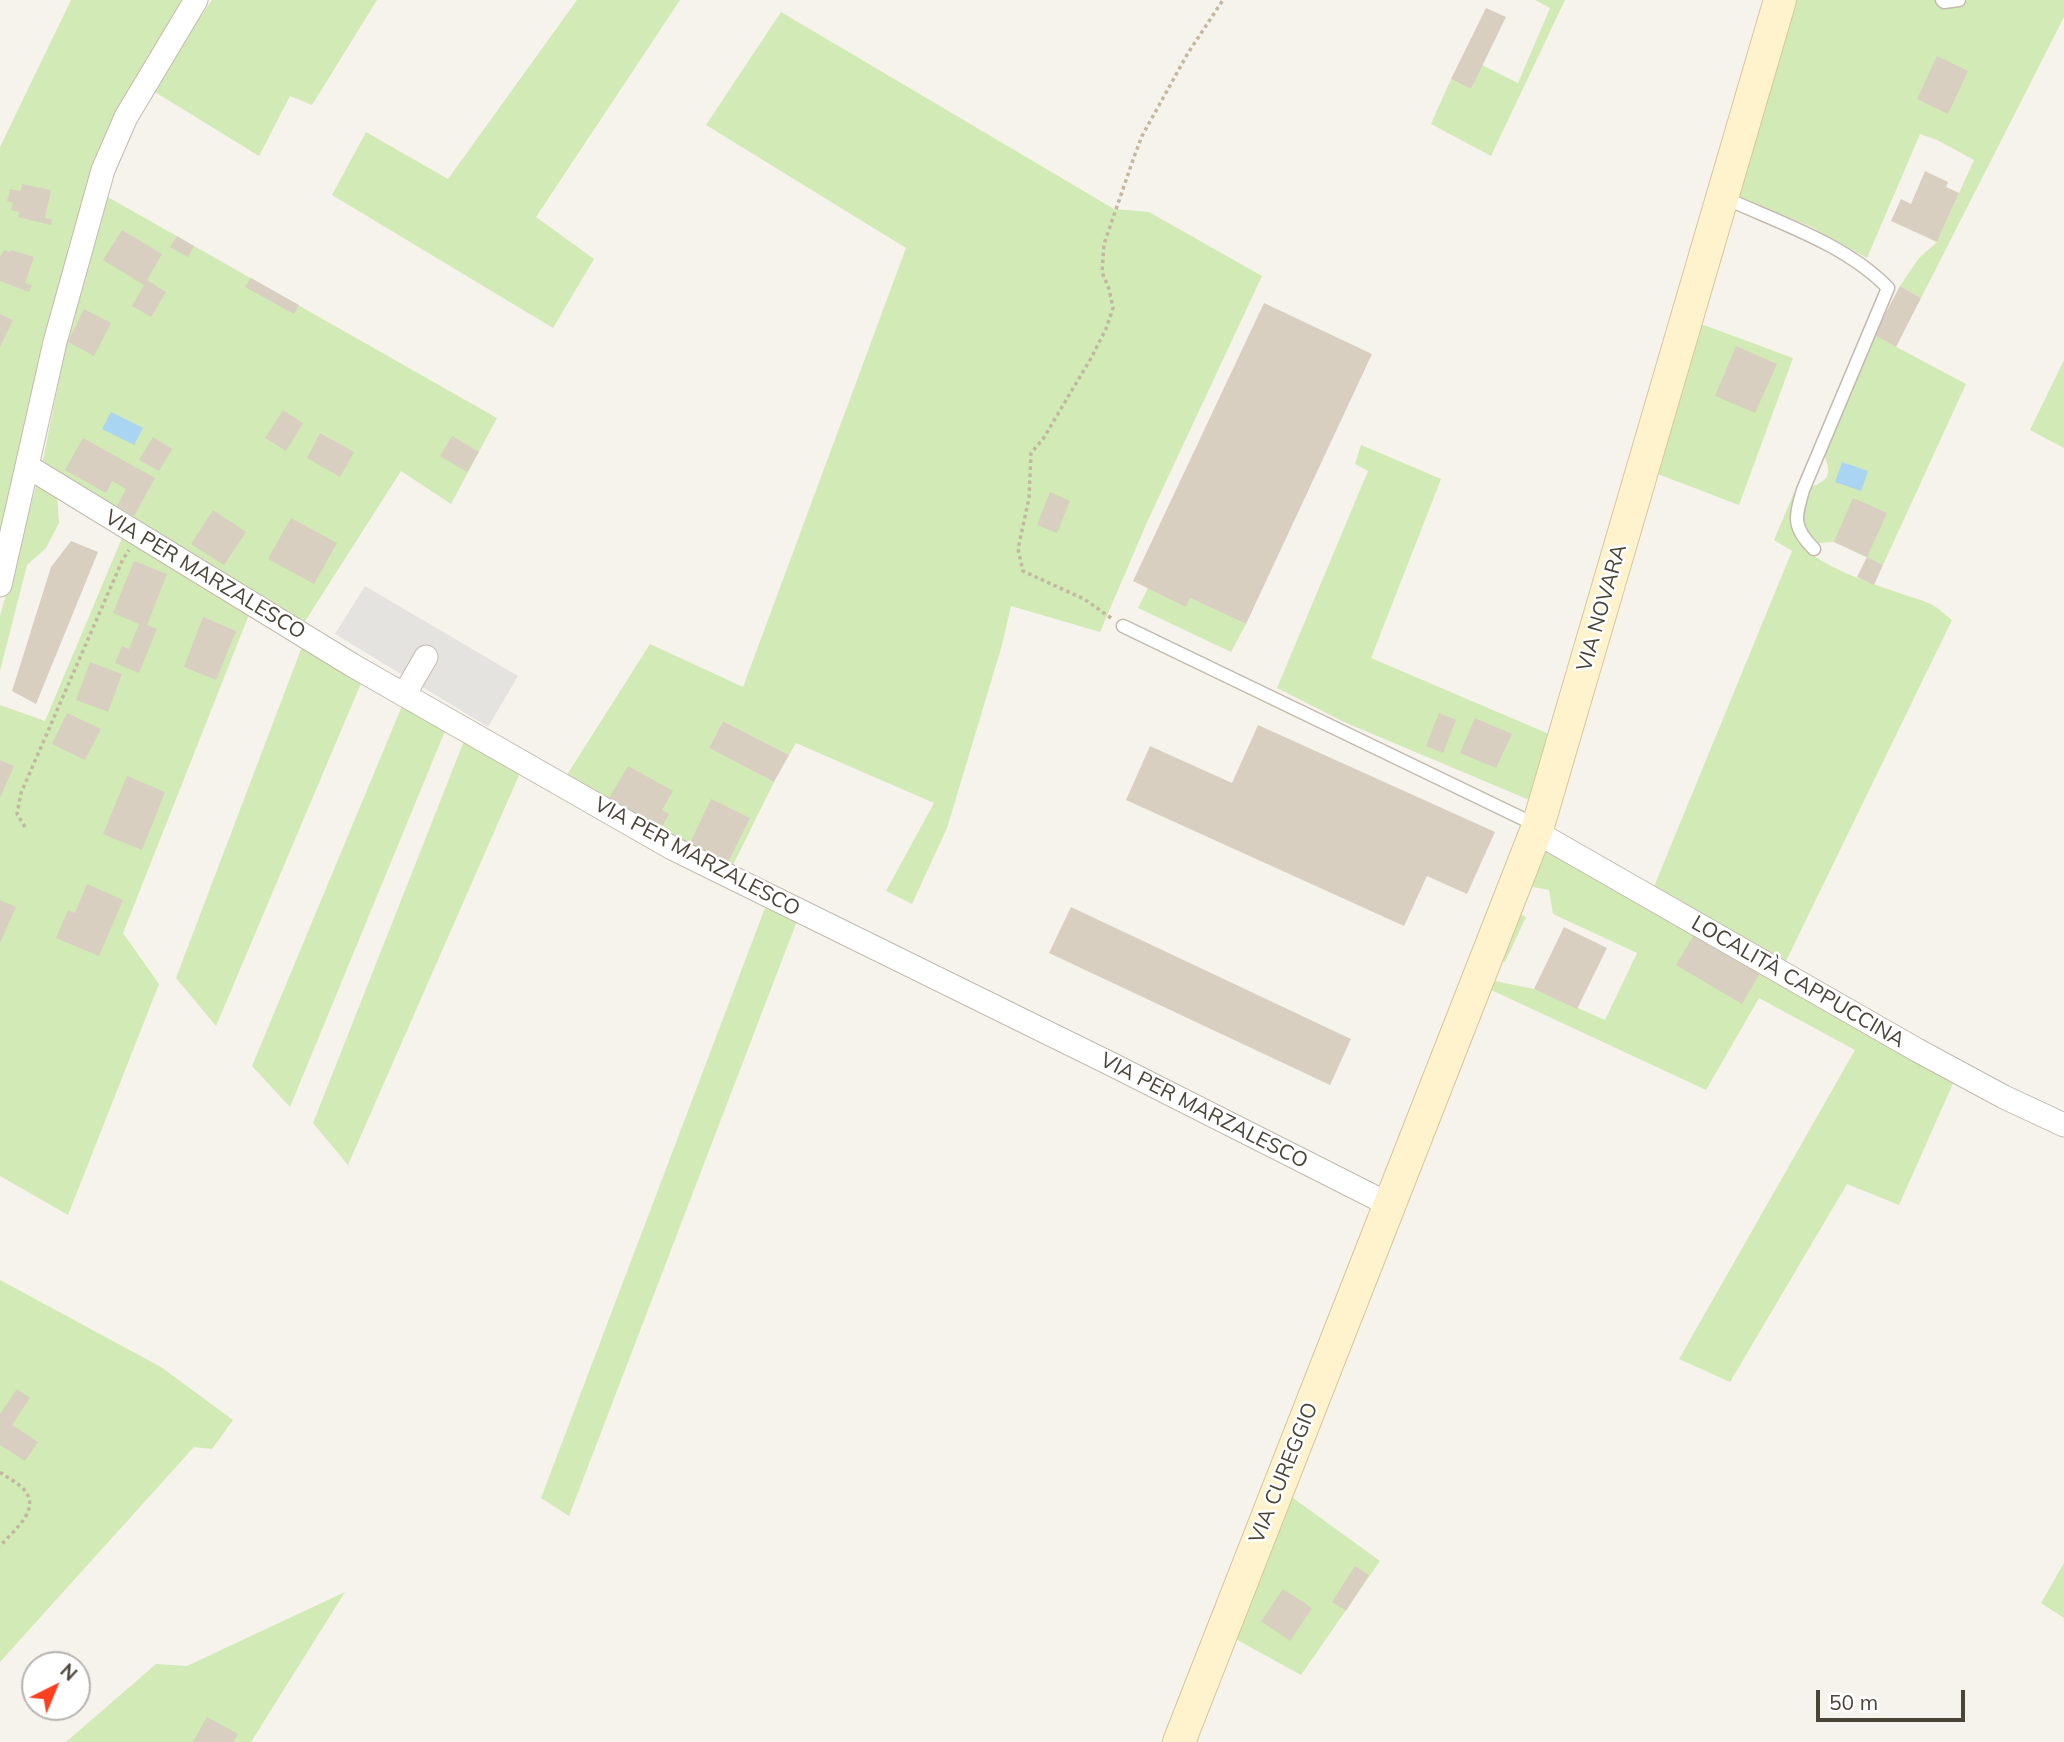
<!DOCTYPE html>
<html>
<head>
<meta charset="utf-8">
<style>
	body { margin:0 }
	#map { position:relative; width:2064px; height:1742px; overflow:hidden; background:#f6f3ec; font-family:Mulish,sans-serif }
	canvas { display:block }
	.north { position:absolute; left:21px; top:1651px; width:70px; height:70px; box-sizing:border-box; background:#fff; border:2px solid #b7b4b0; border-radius:50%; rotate:43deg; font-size:19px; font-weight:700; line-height:28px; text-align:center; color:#4b4439 }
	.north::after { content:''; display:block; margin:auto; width:24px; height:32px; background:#fc3f1d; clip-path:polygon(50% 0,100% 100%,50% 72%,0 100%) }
	.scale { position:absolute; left:1816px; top:1690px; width:149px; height:32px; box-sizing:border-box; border:4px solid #4b4439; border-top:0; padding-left:9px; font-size:21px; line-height:24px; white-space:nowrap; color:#4b4439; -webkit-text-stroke:5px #fff; paint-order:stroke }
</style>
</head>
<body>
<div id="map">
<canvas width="2064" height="1742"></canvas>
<div class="north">N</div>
<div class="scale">50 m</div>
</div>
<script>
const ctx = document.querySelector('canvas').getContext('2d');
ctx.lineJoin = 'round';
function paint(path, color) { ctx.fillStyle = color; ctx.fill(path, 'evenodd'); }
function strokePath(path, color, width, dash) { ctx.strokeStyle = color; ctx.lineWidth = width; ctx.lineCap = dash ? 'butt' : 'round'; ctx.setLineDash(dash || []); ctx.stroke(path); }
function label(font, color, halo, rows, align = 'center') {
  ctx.font = font + ' Mulish,sans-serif'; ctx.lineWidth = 5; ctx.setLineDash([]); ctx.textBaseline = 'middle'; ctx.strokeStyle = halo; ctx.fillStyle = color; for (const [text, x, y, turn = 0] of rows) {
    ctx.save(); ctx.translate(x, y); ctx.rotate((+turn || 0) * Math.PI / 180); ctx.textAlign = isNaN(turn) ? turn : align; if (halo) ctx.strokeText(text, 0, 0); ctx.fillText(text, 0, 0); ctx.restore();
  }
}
paint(new Path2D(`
	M 71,0 L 187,0 L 113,123 L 0,567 L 0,147 Z
	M 212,0 L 377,0 L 312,105 L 290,96 L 259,156 L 150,89 Z
	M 577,0 L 680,0 L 536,217 L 594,259 L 553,328 L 332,195 L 366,132 L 448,179 Z
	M 1535,0 L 1565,0 L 1491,156 L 1431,124 L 1451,79 L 1471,89 L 1482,65 L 1518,83 L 1550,8 Z
	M 1789,0 L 2064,0 L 2064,17 L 1921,298 L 1900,286 L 1919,258 L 1937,242 L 1974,160 L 1937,140 L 1920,134 L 1867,258 L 1812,227 L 1731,193 Z
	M 781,12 L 1114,209 L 1149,212 L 1262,276 L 1148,520 L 1100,632 L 1011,606 L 1002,645 L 947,828 L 912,904 L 886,891 L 934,803 L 796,743 L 789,755 L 723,721 L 709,748 L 774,782 L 730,871 L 563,781 L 650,644 L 743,687 L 906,248 L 706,125 Z
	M 106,196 L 497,418 L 451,504 L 401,471 L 302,626 L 42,465 L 68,334 Z
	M 1701,324 L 1793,358 L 1739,505 L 1655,473 Z
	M 1874,335 L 1966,384 L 1883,565 L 1834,542 L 1818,543 C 1796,522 1800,515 1810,487 C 1831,480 1831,474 1824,453 Z
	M 2064,360 L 2064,448 L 2030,430 Z
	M 1361,445 L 1441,479 L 1371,658 L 1556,737 L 1537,797 L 1527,799 L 1344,722 L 1277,688 L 1368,471 L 1355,464 Z
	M 1806,464 C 1802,483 1790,503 1791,522 C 1792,566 1897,590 1931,604 C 1939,608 1945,615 1952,620 L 1786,961 L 1653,889 L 1792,551 L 1774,540 Z
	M 37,483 L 57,495 L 59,523 L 46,548 L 27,565 L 0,671 L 0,616 Z
	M 122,538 L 136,541 L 250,612 L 123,933 L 159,984 L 68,1215 L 0,1176 L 0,705 L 45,721 Z
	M 1148,588 L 1186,606 L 1190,598 L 1246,624 L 1231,652 L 1138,608 Z
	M 303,644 L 362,681 L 216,1026 L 176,978 Z
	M 402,706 L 445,731 L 290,1107 L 252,1066 Z
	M 464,741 L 520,773 L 348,1165 L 313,1123 Z
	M 1544,846 L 1955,1079 L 1899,1205 L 1847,1184 L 1730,1382 L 1679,1359 L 1855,1050 L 1759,998 L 1706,1090 L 1489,989 L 1495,981 L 1534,989 L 1605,1020 L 1637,953 L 1553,914 L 1549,890 L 1528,886 Z
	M 765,908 L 797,921 L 569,1516 L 541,1498 Z
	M 1519,914 L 1526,917 L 1505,962 L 1498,959 Z
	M 0,1280 L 161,1367 L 233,1420 L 212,1449 L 194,1447 L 0,1662 Z
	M 1289,1495 L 1380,1561 L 1301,1675 L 1232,1637 Z
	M 2064,1563 L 2064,1618 L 2041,1603 Z
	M 345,1592 L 251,1742 L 66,1742 L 156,1664 L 187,1666 Z`), '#d2eab5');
paint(new Path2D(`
	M 365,586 L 518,676 L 488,727 L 335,634 Z`), '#e5e3e0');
paint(new Path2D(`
	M 111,412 L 143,428 L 134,445 L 102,429 Z
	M 1842,462 L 1868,471 L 1861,491 L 1835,482 Z`), '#a9d4f2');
paint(new Path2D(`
	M 1486,8 L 1506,17 L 1471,89 L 1451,79 Z
	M 1937,56 L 1968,71 L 1948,114 L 1917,99 Z
	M 1925,171 L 1948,182 L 1946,187 L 1959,193 L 1937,242 L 1891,221 L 1901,199 L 1911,204 Z
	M 22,184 L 51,190 L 45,218 L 52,219 L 51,225 L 18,217 L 19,212 L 11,210 L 13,203 L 7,201 L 10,189 L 21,191 Z
	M 122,230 L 162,254 L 147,280 L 166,292 L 151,317 L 132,306 L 144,285 L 103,260 Z
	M 177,236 L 194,246 L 188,257 L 170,247 Z
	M 4,250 L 10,252 L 11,250 L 34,257 L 25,283 L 32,285 L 29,292 L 0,281 L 0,257 Z
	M 251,278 L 299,305 L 294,314 L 245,287 Z
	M 1900,286 L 1921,298 L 1896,347 L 1874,335 Z
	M 1264,303 L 1372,354 L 1246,624 L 1190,598 L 1186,607 L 1133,581 Z
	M 84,309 L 111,323 L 94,356 L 68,342 Z
	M 0,314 L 13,320 L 0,347 Z
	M 1736,346 L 1777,364 L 1755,413 L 1715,396 Z
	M 283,410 L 303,423 L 286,451 L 265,438 Z
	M 320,433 L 354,452 L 340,477 L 307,458 Z
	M 452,436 L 479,452 L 467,472 L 440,456 Z
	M 153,437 L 172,449 L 159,471 L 139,460 Z
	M 83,438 L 155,478 L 134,516 L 117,506 L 126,489 L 112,481 L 106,493 L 65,470 Z
	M 1050,492 L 1070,501 L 1057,533 L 1037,525 Z
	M 1853,498 L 1887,513 L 1867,557 L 1834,542 Z
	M 213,510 L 246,532 L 224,565 L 191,544 Z
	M 291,518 L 337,543 L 314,584 L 268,559 Z
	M 71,541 L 98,552 L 36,704 L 12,691 L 51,567 Z
	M 1867,557 L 1883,565 L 1874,585 L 1857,577 Z
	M 134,561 L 167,574 L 147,625 L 157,629 L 139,673 L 115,663 L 122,646 L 129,649 L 139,624 L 113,613 Z
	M 203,617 L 236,631 L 216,680 L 184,667 Z
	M 90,662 L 122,674 L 108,712 L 76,700 Z
	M 67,713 L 101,729 L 85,760 L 52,744 Z
	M 1439,713 L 1456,720 L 1443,753 L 1426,746 Z
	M 1475,718 L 1512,734 L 1496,768 L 1460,753 Z
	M 723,721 L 789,755 L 774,782 L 709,748 Z
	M 1258,725 L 1495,832 L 1467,894 L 1427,876 L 1404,926 L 1126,800 L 1150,746 L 1232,783 Z
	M 0,760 L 14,766 L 0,798 Z
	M 628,766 L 673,791 L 662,810 L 669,814 L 660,830 L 608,800 Z
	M 127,776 L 165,792 L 142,850 L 103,834 Z
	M 711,799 L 750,818 L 727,864 L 689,845 Z
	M 87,884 L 123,900 L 99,956 L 56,938 L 68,910 L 75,913 Z
	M 0,900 L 16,907 L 0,943 Z
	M 1071,907 L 1351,1039 L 1330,1085 L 1049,953 Z
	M 1564,927 L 1607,948 L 1577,1009 L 1534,989 Z
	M 1695,933 L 1761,971 L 1742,1004 L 1676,965 Z
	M 17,1389 L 30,1398 L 12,1425 L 38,1442 L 25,1461 L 0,1445 L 0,1414 Z
	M 1355,1566 L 1369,1575 L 1346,1611 L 1332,1602 Z
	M 1283,1589 L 1312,1608 L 1290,1641 L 1261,1621 Z
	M 207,1717 L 238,1734 L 233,1742 L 193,1742 Z`), '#d8cfc1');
const service = new Path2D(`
	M 1942,0 L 1944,2 L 1959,0
	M 1723,197 C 1777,222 1846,244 1888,288 L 1803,490 C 1795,518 1792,527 1814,549
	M 1123,626 L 1538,826`);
const minor = new Path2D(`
	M 196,0 L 126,117 L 103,170 L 55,342 L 27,466 L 352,665 L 672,848 L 1111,1064 L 1390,1205
	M 0,585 L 27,466
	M 404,695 L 426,657
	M 1536,832 L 1917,1050 L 2004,1097 L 2064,1125`);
const secondary = new Path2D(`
	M 1179,1742 L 1538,826 L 1780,0`);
strokePath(service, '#c2bbae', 15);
strokePath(minor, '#c2bbae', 25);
strokePath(secondary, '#d6c79b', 34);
strokePath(new Path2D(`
	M 1111,618 L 1084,599 L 1023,571 L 1018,549 L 1029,498 L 1031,453 L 1043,439 L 1090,360 L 1106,329 L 1113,308 L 1109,289 L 1102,272 L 1104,244 L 1134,157 L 1142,136 L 1188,53 L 1223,0
	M 25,827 L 17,814 L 21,793 L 123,559 L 129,550
	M 0,1472 C 6,1477 13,1480 19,1485 C 46,1506 15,1529 0,1546`), '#c4b79f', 3.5, [3.5, 3.5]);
strokePath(service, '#fff', 12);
strokePath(minor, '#fff', 23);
strokePath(secondary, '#fff3cd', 32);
label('21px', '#4b4439', '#fff', [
	["VIA PER MARZALESCO",205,575,31],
	["VIA NOVARA",1602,608,-74],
	["VIA PER MARZALESCO",697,857,28],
	["LOCALITÀ CAPPUCCINA",1798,982,30],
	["VIA PER MARZALESCO",1204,1111,27],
	["VIA CUREGGIO",1284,1473,-68]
]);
</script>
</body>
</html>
